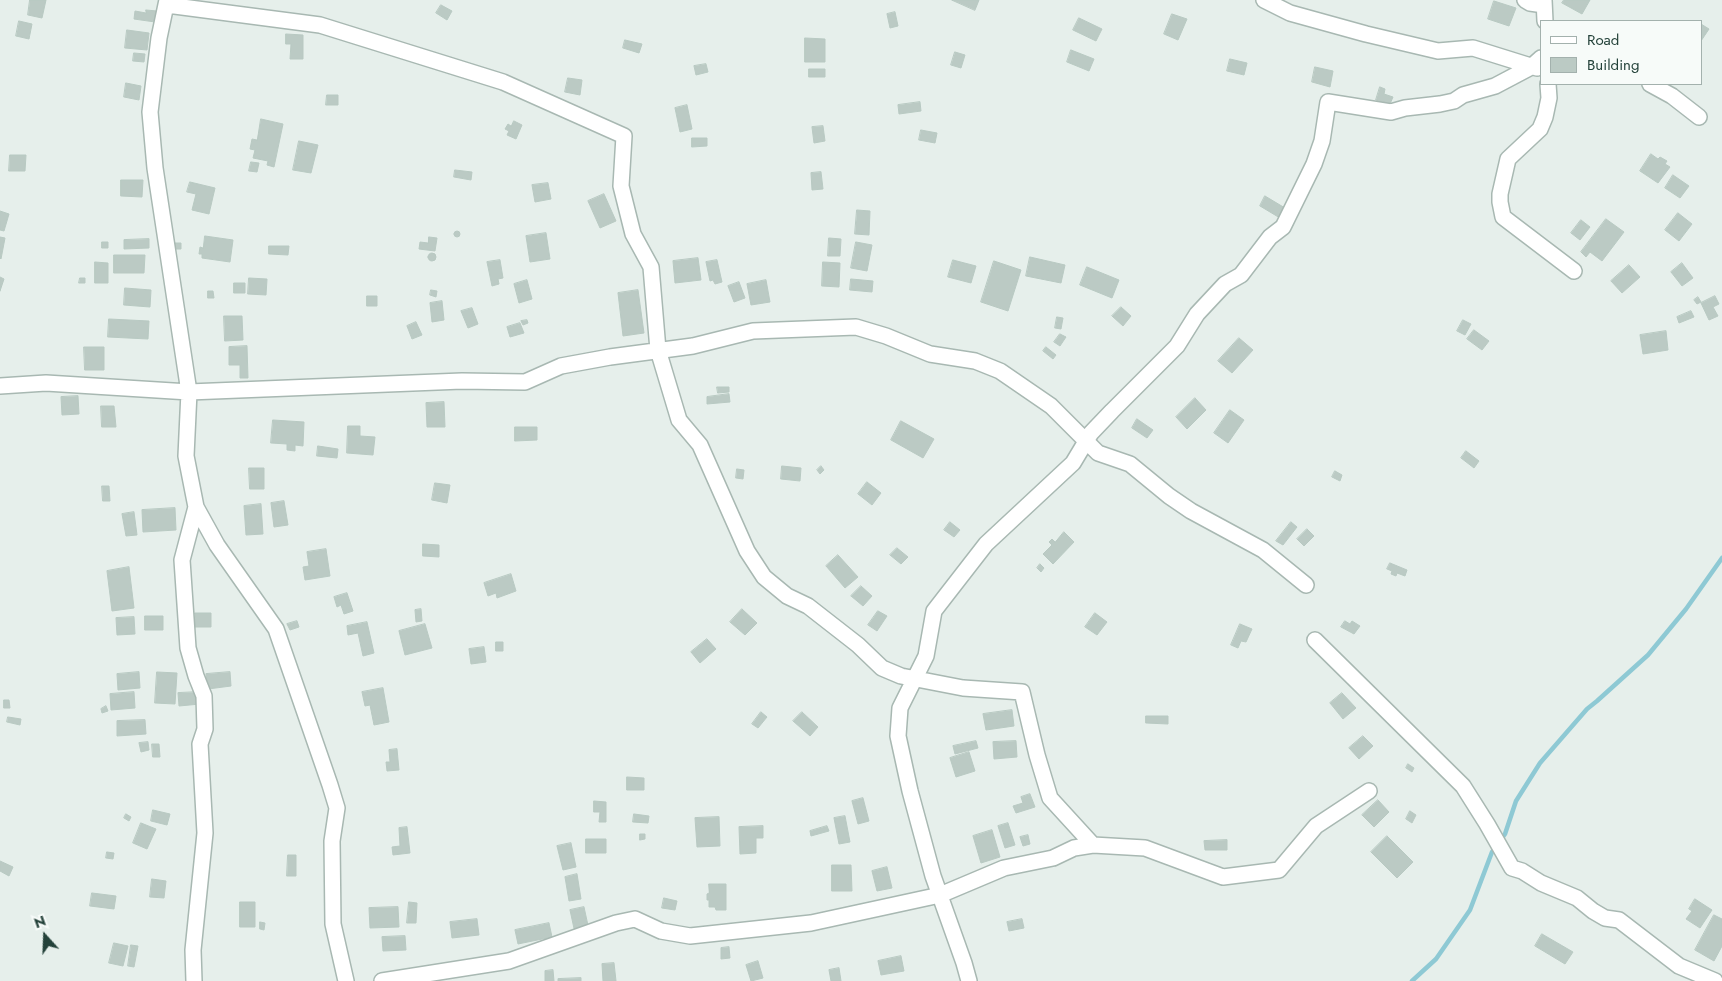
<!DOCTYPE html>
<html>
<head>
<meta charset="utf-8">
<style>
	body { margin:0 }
	#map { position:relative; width:1722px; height:981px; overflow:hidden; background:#e6efeb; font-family:Jost,sans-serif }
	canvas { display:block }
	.legend { position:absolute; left:1540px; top:20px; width:162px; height:65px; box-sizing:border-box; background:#f7fbf9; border:1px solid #a3b1ad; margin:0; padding:6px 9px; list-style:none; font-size:15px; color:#24423a }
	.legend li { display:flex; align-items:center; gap:10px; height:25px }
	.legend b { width:25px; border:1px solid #a3b1ad }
	.north { position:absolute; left:20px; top:911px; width:50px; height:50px; -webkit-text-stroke:4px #f7fbf9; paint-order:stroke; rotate:340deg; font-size:14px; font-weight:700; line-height:20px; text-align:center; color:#24423a }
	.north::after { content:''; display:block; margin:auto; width:18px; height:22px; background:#24423a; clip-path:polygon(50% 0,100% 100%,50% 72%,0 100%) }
</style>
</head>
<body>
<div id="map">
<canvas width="1722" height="981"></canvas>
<ul class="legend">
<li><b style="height:6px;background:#fff"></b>Road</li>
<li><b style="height:14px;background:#bbcac4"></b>Building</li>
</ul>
<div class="north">N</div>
</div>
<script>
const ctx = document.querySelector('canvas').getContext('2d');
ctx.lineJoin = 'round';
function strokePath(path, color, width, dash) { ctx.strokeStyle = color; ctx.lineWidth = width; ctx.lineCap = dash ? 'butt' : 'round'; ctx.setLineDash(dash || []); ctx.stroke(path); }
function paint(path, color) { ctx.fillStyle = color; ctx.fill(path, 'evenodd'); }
strokePath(new Path2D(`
	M 1412,981 L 1436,959 L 1470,910 L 1492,852 L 1505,834 L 1516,801 L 1540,763 L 1587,709 L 1597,701 L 1648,655 L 1686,609 L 1722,558`), '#8ec9d4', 4.5);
const building = new Path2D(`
	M 30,0 L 46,0 L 42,18 L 28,15 Z
	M 952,0 L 979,0 L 975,10 Z
	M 1564,0 L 1590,0 L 1582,14 L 1562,3 Z
	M 1494,1 L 1516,8 L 1509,26 L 1488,19 Z
	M 441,5 L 452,11 L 447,20 L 436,13 Z
	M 146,10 L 157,11 L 155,22 L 134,19 L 135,11 L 146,13 Z
	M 895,12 L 898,26 L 890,28 L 887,14 Z
	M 1172,14 L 1187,19 L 1178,40 L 1164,34 Z
	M 1079,18 L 1102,29 L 1096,41 L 1073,30 Z
	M 19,21 L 32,24 L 29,39 L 16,36 Z
	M 1701,24 L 1709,29 L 1701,41 Z
	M 127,30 L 149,33 L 147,50 L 125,48 Z
	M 286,34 L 303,35 L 303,59 L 290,59 L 291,44 L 286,44 Z
	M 805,38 L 825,39 L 825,62 L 805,62 Z
	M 625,40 L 642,44 L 639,53 L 623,48 Z
	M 1071,50 L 1094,59 L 1089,71 L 1067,62 Z
	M 955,52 L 965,55 L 961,68 L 951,65 Z
	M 134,53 L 145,54 L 144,62 L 133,61 Z
	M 1230,59 L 1247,63 L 1244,75 L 1227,71 Z
	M 706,64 L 708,72 L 696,75 L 694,66 Z
	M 1315,67 L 1333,71 L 1330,87 L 1312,82 Z
	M 809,69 L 825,69 L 825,77 L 809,77 Z
	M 568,78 L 582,80 L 580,95 L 565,92 Z
	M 126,83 L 141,86 L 139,100 L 124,97 Z
	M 1380,87 L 1385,89 L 1384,94 L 1393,97 L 1390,104 L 1376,100 Z
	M 327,95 L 338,95 L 338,105 L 326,105 Z
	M 920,102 L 921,111 L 899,114 L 898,105 Z
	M 687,105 L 692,129 L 680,132 L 675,108 Z
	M 261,119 L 283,124 L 274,167 L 267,165 L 268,161 L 253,158 L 255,150 L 250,149 L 252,139 L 257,140 Z
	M 514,121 L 522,125 L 516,139 L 507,135 L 509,131 L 505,129 L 508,124 L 511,126 Z
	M 823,126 L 825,141 L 814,143 L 812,127 Z
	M 921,130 L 937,133 L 935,143 L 919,140 Z
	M 692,138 L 707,138 L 707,146 L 692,147 Z
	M 299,141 L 318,145 L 311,173 L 293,170 Z
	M 1651,154 L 1658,159 L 1660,157 L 1667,161 L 1665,164 L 1670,167 L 1658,183 L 1640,171 Z
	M 10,155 L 26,155 L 25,171 L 9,171 Z
	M 251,162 L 259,163 L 257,172 L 249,171 Z
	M 455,170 L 472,172 L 471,180 L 454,177 Z
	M 821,172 L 823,189 L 812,190 L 811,173 Z
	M 1673,175 L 1689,186 L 1680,198 L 1665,188 Z
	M 121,180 L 143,180 L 142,197 L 121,196 Z
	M 190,182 L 215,188 L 209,214 L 192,210 L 196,194 L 187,192 Z
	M 548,183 L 551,199 L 535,202 L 532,185 Z
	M 604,194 L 616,221 L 600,228 L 588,201 Z
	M 1265,196 L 1285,208 L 1280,218 L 1260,206 Z
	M 857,210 L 870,211 L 869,235 L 855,234 Z
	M 0,211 L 9,214 L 4,231 L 0,230 Z
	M 1678,213 L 1692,224 L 1679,241 L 1665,230 Z
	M 1606,219 L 1624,232 L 1602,261 L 1590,252 L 1586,257 L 1581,252 Z
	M 1581,220 L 1590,227 L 1580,240 L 1571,233 Z
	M454 234a3 3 0 1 1 6 0a3 3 0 1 1-6 0Z
	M 546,233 L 550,259 L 530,262 L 526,236 Z
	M 205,236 L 233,240 L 230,262 L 202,258 L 202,254 L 199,254 L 200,247 L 203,248 Z
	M 0,237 L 5,238 L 1,259 L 0,258 Z
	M 429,237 L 437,238 L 435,251 L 419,249 L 420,242 L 428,243 Z
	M 829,238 L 841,239 L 840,256 L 828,256 Z
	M 149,239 L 149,248 L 124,249 L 124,240 Z
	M 102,242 L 108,242 L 108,248 L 102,248 Z
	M 856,242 L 872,245 L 867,271 L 851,268 Z
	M 175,243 L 181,243 L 181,249 L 175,249 Z
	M 269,246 L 289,246 L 288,255 L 269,254 Z
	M428 257a4 4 0 1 1 8 0a4 4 0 1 1-8 0Z
	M 114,255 L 145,255 L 144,273 L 114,273 Z
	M 1030,257 L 1065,265 L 1061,283 L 1026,276 Z
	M 698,258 L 701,280 L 675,283 L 673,261 Z
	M 500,260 L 503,278 L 498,279 L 499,284 L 492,286 L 487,262 Z
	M 717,260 L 722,282 L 715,284 L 713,280 L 710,281 L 706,262 Z
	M 953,260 L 976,266 L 971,283 L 948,277 Z
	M 994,261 L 1021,270 L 1008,311 L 981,302 Z
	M 95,262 L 108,263 L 108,283 L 95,283 Z
	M 823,262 L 840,263 L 839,287 L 822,286 Z
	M 1682,263 L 1693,278 L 1682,286 L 1671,272 Z
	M 1629,265 L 1640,277 L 1622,293 L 1611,281 Z
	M 1087,267 L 1119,280 L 1112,298 L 1080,285 Z
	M 0,277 L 4,279 L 0,291 Z
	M 80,278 L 85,278 L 85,283 L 79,283 Z
	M 249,278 L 267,279 L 266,295 L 248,294 Z
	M 851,279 L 873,281 L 872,292 L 850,290 Z
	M 527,280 L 532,299 L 519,303 L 514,284 Z
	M 766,280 L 770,302 L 751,305 L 747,284 Z
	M 739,282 L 745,298 L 734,302 L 728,286 Z
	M 234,283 L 245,283 L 245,293 L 234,293 Z
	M 125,288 L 151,290 L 150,307 L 124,305 Z
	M 431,290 L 437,291 L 436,297 L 430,295 Z
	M 638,290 L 644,333 L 623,336 L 618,293 Z
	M 208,291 L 213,291 L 214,298 L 208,298 Z
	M 367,296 L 377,296 L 377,306 L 367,306 Z
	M 1715,296 L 1719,304 L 1713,307 L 1718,316 L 1709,320 L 1701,303 Z
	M 1698,297 L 1701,302 L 1697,304 L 1694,300 Z
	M 442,301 L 444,320 L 432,322 L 430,303 Z
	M 1121,307 L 1131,316 L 1123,326 L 1112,316 Z
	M 472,308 L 478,324 L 468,328 L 461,311 Z
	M 1691,311 L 1694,317 L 1679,323 L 1677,317 Z
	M 224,316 L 242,316 L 243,340 L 225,341 Z
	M 1057,317 L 1063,318 L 1061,329 L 1055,328 Z
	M 109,319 L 149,321 L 148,339 L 108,337 Z
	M 527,320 L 528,323 L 523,325 L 521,321 Z
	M 1463,320 L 1471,324 L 1465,335 L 1457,331 Z
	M 416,322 L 422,335 L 412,339 L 407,326 Z
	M 520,323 L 524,333 L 510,337 L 507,327 Z
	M 1474,330 L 1489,341 L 1482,350 L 1467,339 Z
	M 1666,331 L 1668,350 L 1643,354 L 1640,335 Z
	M 1060,334 L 1066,337 L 1060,346 L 1054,342 Z
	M 1239,338 L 1253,350 L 1232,373 L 1218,361 Z
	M 247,346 L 248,378 L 240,378 L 240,365 L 229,365 L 229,347 Z
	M 84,347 L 104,347 L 104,370 L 85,370 Z
	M 1046,347 L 1056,355 L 1053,359 L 1043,351 Z
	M 717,387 L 729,387 L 729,392 L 718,393 Z
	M 729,394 L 730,402 L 707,404 L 707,397 Z
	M 78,396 L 79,414 L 62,415 L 61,397 Z
	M 1195,398 L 1206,410 L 1187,429 L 1176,417 Z
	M 444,402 L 445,427 L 427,427 L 426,403 Z
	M 101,406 L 114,406 L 116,427 L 102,427 Z
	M 1230,410 L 1244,420 L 1228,443 L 1214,433 Z
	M 1137,419 L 1153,430 L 1147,438 L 1132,428 Z
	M 273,420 L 304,422 L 303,446 L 295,445 L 295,451 L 287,450 L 287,444 L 271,443 Z
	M 901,421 L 934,439 L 923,458 L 891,440 Z
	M 348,426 L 360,426 L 360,436 L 375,437 L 373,455 L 347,453 Z
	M 515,427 L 537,427 L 537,440 L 515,441 Z
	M 318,446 L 338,449 L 337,458 L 317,456 Z
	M 1466,451 L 1479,461 L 1474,468 L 1461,458 Z
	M 782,466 L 801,468 L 800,481 L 781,479 Z
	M 821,466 L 824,470 L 820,474 L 817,470 Z
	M 249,468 L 264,468 L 264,489 L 250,489 Z
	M 737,469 L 744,470 L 743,479 L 736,478 Z
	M 1335,471 L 1342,475 L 1340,481 L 1332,477 Z
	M 867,482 L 881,493 L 872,505 L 858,494 Z
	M 435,483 L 450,485 L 447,503 L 432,500 Z
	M 102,486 L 109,486 L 110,501 L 103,501 Z
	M 284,501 L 288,525 L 274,527 L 271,503 Z
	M 261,504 L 263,534 L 246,535 L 244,506 Z
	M 175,508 L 176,530 L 143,532 L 142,510 Z
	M 134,512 L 137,535 L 126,536 L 122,514 Z
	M 950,522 L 960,530 L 954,537 L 944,530 Z
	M 1291,522 L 1297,527 L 1283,545 L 1276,541 Z
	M 1307,529 L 1314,536 L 1304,546 L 1297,539 Z
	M 1064,532 L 1074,542 L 1053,564 L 1043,554 L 1052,545 L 1049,542 L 1052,539 L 1055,542 Z
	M 423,544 L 439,545 L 439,557 L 423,556 Z
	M 897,548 L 908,557 L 901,564 L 890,555 Z
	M 326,549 L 330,576 L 305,580 L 303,567 L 309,566 L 307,552 Z
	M 838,555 L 858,577 L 845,588 L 826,566 Z
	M 1390,563 L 1407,570 L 1405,576 L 1397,573 L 1396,576 L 1391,574 L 1392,571 L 1387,569 Z
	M 1040,564 L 1044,568 L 1041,572 L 1037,568 Z
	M 129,567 L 134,608 L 112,611 L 107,571 Z
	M 511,574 L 516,591 L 497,598 L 496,593 L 488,596 L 484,583 Z
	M 861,586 L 872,596 L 863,606 L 851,596 Z
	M 347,593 L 353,611 L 344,614 L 341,605 L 337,607 L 334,597 Z
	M 421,609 L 422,621 L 416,622 L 415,610 Z
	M 742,609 L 757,623 L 745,635 L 730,622 Z
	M 878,611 L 887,616 L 877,631 L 868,625 Z
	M 195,613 L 211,613 L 211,627 L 195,627 L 195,623 L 189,623 L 189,617 L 195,617 Z
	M 1095,613 L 1107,622 L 1097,635 L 1085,627 Z
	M 145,616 L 163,616 L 163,630 L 145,630 Z
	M 134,617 L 135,634 L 117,635 L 116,618 Z
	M 297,621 L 299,627 L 290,630 L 287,624 Z
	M 1345,621 L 1350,624 L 1352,621 L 1360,626 L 1354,634 L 1341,627 Z
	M 367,622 L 374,653 L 363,656 L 358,633 L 348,635 L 347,626 Z
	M 425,624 L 432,648 L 405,655 L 399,631 Z
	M 1240,624 L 1252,629 L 1246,642 L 1241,641 L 1238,648 L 1231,645 Z
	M 707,639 L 716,649 L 700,663 L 691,652 Z
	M 496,642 L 503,642 L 503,651 L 496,651 Z
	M 484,647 L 486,662 L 471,664 L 469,649 Z
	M 139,672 L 140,688 L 118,690 L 117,674 Z
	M 157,672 L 177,673 L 175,704 L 155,703 Z
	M 230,672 L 231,686 L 208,689 L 206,674 Z
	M 383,688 L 389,722 L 374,725 L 370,705 L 365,706 L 362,692 Z
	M 134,692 L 135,708 L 111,710 L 110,694 Z
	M 199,692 L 200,704 L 179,706 L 178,693 Z
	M 1342,693 L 1356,708 L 1343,719 L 1330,703 Z
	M 4,700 L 9,700 L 10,708 L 4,708 Z
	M 106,706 L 108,711 L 102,713 L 101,709 Z
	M 1012,710 L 1014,726 L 986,730 L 983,714 Z
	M 761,712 L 767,717 L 758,728 L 752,724 Z
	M 802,712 L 818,727 L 810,736 L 793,721 Z
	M 1146,716 L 1168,716 L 1168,724 L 1146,723 Z
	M 8,717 L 21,719 L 20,725 L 7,722 Z
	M 145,720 L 146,734 L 117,736 L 117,721 Z
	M 1363,736 L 1373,746 L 1359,759 L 1349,748 Z
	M 976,741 L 978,748 L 955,754 L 953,746 Z
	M 1016,741 L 1017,757 L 994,759 L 993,742 Z
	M 148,742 L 149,750 L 141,752 L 139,743 Z
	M 152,744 L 159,744 L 160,757 L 153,757 Z
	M 397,749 L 399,770 L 387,771 L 386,762 L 390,762 L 389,750 Z
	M 969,752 L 975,771 L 956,777 L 950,758 Z
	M 1408,764 L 1414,768 L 1412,772 L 1406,768 Z
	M 627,777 L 644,778 L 644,790 L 627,790 Z
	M 1030,794 L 1035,807 L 1016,813 L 1013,806 L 1023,803 L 1021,797 Z
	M 863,798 L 869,821 L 858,824 L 852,801 Z
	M 1378,800 L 1389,812 L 1374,827 L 1362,815 Z
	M 594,801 L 606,802 L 606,822 L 599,822 L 600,812 L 594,812 Z
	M 153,810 L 170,814 L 167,825 L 151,821 Z
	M 1410,811 L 1416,815 L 1412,823 L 1406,819 Z
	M 126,814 L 131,817 L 129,821 L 124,818 Z
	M 634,814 L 649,816 L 648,823 L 633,822 Z
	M 845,816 L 850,842 L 839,844 L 834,818 Z
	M 719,817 L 720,846 L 697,847 L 695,818 Z
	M 141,823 L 156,829 L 147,849 L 133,843 Z
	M 1008,823 L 1015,845 L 1005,848 L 998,826 Z
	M 763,826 L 763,838 L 756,838 L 756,853 L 740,854 L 739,827 Z
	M 827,826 L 829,831 L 811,836 L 810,831 Z
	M 407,827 L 410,853 L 393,855 L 392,847 L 400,846 L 399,828 Z
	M 992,830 L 1000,857 L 981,863 L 973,836 Z
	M 640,834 L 645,834 L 645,839 L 640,840 Z
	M 1028,835 L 1030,844 L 1023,846 L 1020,837 Z
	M 1387,836 L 1413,862 L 1397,878 L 1371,852 Z
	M 586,839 L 606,839 L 606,853 L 586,853 Z
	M 1227,840 L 1227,850 L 1205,850 L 1204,841 Z
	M 571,843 L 576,867 L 563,870 L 557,846 Z
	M 107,852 L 114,853 L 113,859 L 106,858 Z
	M 288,855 L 296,855 L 296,876 L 287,876 Z
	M 0,861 L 13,867 L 9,876 L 0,871 Z
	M 832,865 L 851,865 L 852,891 L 832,891 Z
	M 887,867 L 892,888 L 877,891 L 872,871 Z
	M 577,874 L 581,899 L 569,901 L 565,877 Z
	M 152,879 L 166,881 L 164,898 L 150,897 Z
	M 709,884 L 726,884 L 726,910 L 716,910 L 715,907 L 709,907 L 709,900 L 707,900 L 707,894 L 709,893 Z
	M 92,893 L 116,896 L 114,909 L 90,906 Z
	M 664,898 L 677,901 L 675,910 L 662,908 Z
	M 1695,899 L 1712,910 L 1700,928 L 1686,919 L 1692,911 L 1689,909 Z
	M 240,902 L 255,902 L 255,927 L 240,927 Z
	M 409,902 L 417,903 L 416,923 L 407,923 Z
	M 398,907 L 399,927 L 370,928 L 369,908 Z
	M 584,907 L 589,930 L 575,933 L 570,910 Z
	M 1714,915 L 1722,919 L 1722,946 L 1714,961 L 1695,950 Z
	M 477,919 L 479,935 L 452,938 L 450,922 Z
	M 1022,919 L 1024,928 L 1009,931 L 1007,922 Z
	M 260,922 L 265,923 L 264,930 L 260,929 Z
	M 549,923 L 552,937 L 518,944 L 515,930 Z
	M 1542,934 L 1573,952 L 1565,964 L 1535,946 Z
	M 405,936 L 406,950 L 383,951 L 382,937 Z
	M 114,943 L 128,946 L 123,966 L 109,963 Z
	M 131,945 L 138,946 L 134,967 L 128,966 Z
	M 729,947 L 730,958 L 721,959 L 721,948 Z
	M 901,956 L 904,971 L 881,975 L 878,961 Z
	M 758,961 L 763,978 L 751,981 L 746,965 Z
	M 614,963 L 616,981 L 603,981 L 602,964 Z
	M 839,968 L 841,981 L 831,981 L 829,970 Z
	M 553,970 L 554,981 L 545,981 L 545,971 Z
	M 581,978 L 581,981 L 558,981 L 558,979 Z`);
paint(building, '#bbcac4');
strokePath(building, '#b8c9c2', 1);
const minor = new Path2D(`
	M 167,0 L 159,38 L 150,112 L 155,168 L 189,392 L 186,456 L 196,507 L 217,545 L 276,629 L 330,785 L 337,808 L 332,841 L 333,924 L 346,981
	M 1264,0 L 1290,13 L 1366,34 L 1438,51 L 1473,48 L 1537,68
	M 1525,0 L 1530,3 L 1544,5
	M 1544,0 L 1545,21
	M 167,5 L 320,25 L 503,82 L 624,136 L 621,186 L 633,234 L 651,267 L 658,350 L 679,420 L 700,445 L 747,551 L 764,577 L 787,596 L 808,606 L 858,645 L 882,668 L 901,676 L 963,688 L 1022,692 L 1037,755 L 1050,798 L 1093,845 L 1145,848 L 1223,877 L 1279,870 L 1316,826 L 1369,791
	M 1548,84 L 1549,98 L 1545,117 L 1540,129 L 1508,159 L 1500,194 L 1500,202 L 1503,217 L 1574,271
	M 1650,84 L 1672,96 L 1699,117
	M 0,386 L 46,383 L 189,392 L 462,381 L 525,382 L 561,366 L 610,357 L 693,346 L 753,331 L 856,327 L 886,336 L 930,354 L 975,361 L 1000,371 L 1051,406 L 1098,453 L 1130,464 L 1169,496 L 1191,511 L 1263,550 L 1306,585
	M 1315,640 L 1463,786 L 1487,824 L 1512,868 L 1522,871 L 1541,883 L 1577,898 L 1593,911 L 1605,918 L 1619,920 L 1679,966 L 1715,981
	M 194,981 L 193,950 L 205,833 L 200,744 L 205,729 L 204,696 L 196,676 L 188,648 L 182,560 L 196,507
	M 382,981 L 509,961 L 616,923 L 635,919 L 661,931 L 690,936 L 811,923 L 940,895 L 1004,868 L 1053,858 L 1074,848 L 1093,845
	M 969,981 L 964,963 L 933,876 L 910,791 L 898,736 L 900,708 L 926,656 L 934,611 L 986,544 L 1073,463 L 1091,433 L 1112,411 L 1177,346 L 1197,314 L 1225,284 L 1241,275 L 1270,237 L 1283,227 L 1314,164 L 1322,141 L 1328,102 L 1391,112 L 1405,108 L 1440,104 L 1454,101 L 1463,95 L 1495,86 L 1531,67 L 1541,58`);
strokePath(minor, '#a8b8b2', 18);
strokePath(minor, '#fff', 15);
</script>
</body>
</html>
